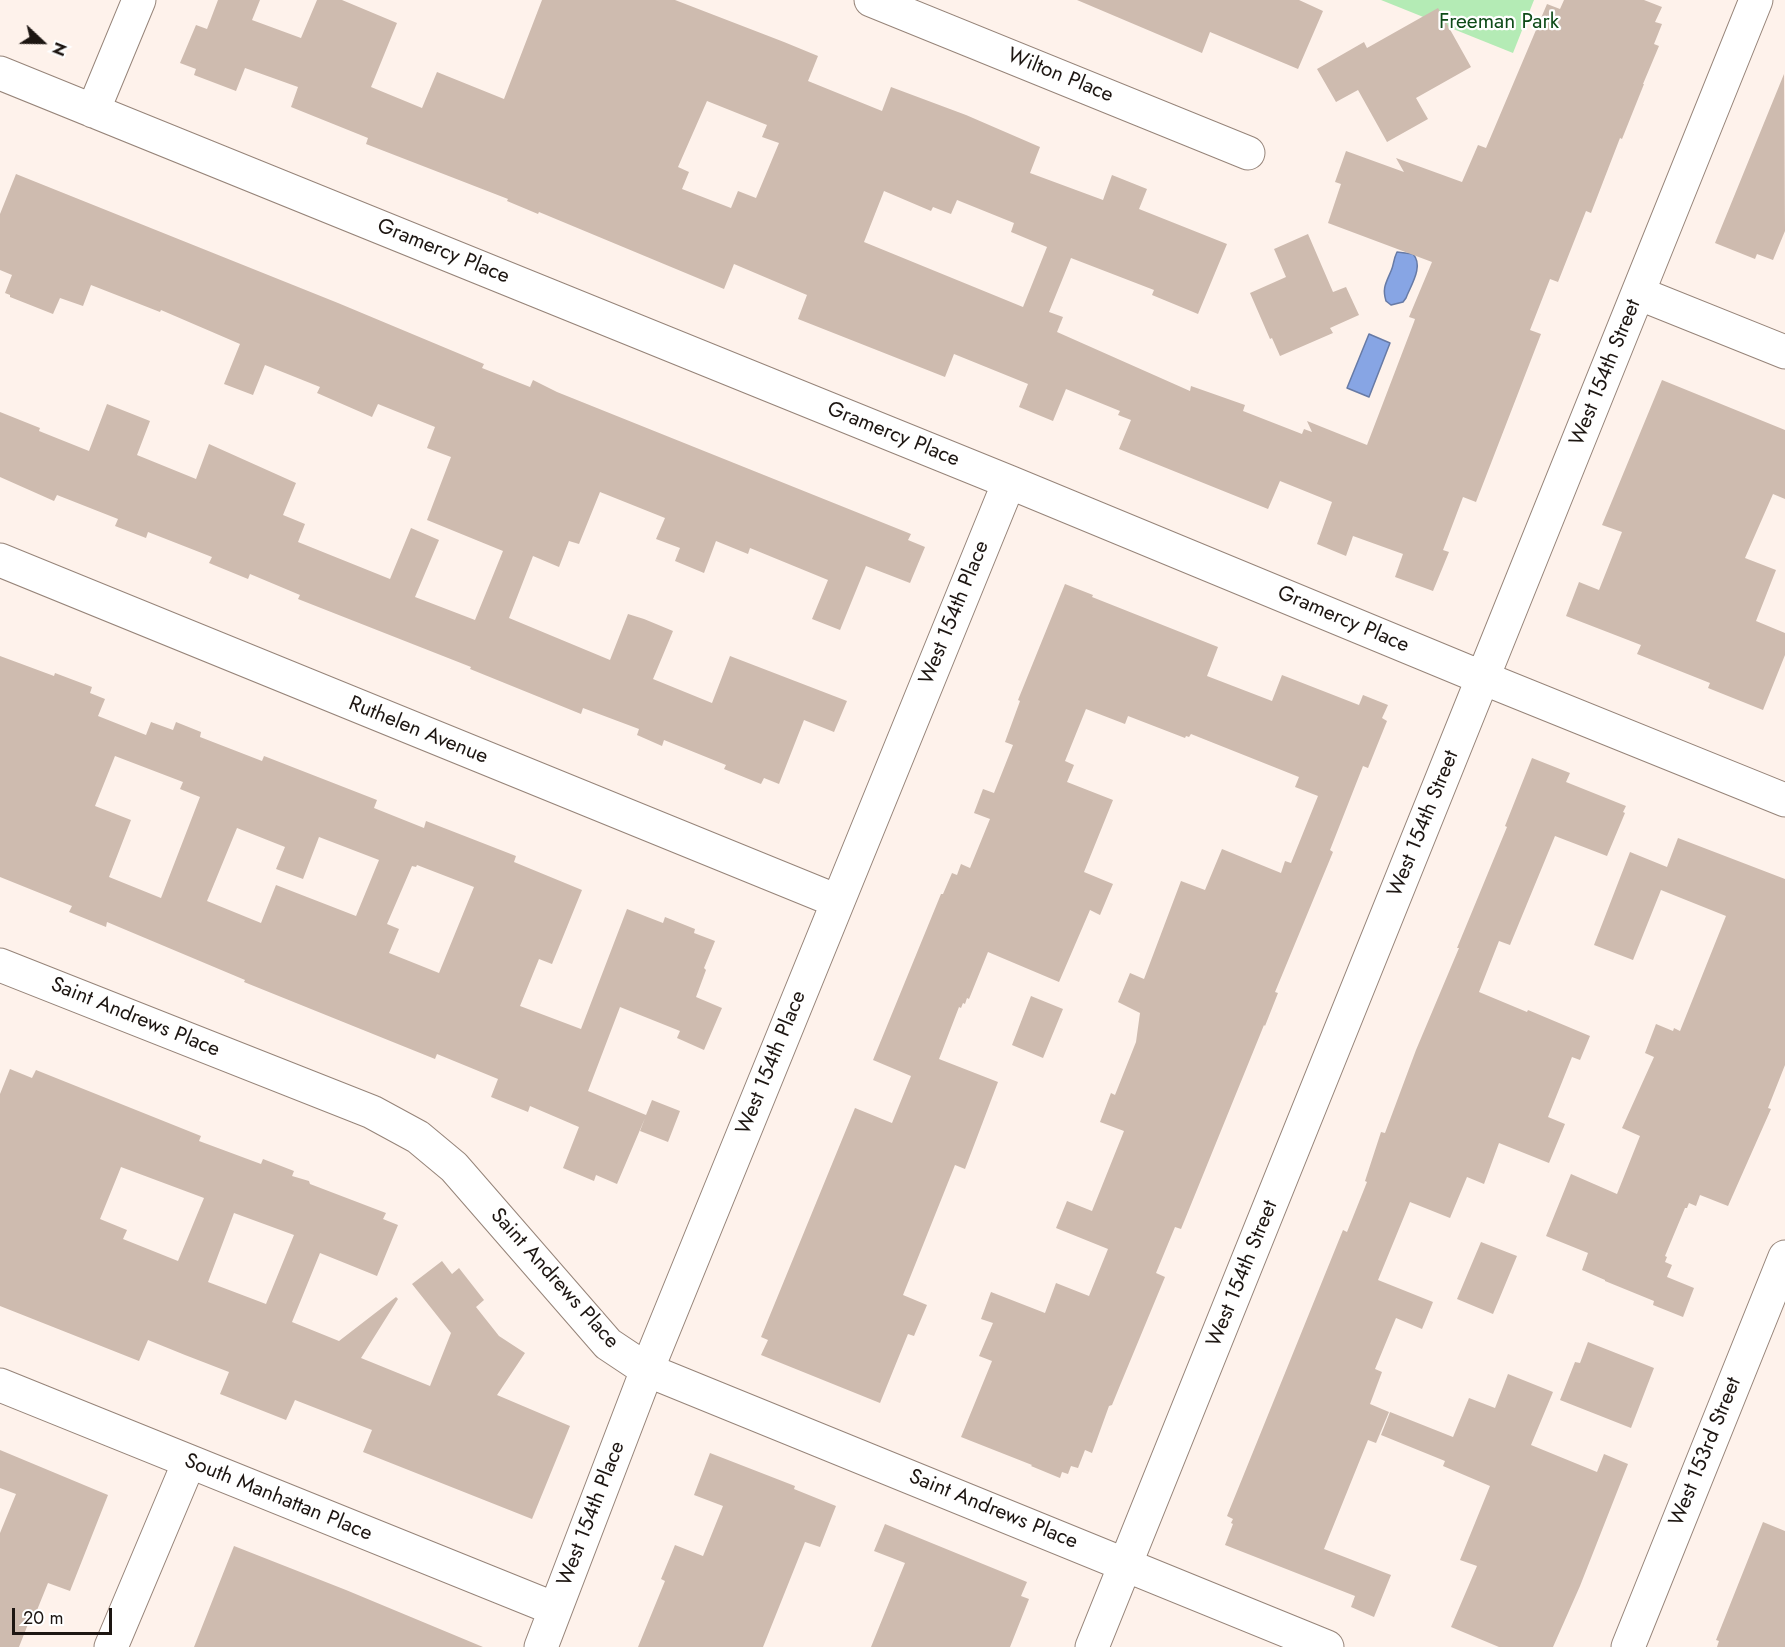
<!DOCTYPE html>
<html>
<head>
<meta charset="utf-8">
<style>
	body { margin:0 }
	#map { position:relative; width:1785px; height:1647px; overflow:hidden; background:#fef2eb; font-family:Jost,sans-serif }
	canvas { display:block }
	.north { position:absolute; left:12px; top:12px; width:60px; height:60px; -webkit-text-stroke:4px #fff; paint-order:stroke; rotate:112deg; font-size:16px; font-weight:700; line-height:24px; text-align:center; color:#1d1612 }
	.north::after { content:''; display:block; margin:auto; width:21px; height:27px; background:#1d1612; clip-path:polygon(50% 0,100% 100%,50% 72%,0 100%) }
	.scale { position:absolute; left:12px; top:1608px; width:100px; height:27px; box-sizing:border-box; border:3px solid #1d1612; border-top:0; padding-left:8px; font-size:18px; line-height:21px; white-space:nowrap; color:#1d1612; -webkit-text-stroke:4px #fff; paint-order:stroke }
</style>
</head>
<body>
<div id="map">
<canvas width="1785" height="1647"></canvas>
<div class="north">N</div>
<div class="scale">20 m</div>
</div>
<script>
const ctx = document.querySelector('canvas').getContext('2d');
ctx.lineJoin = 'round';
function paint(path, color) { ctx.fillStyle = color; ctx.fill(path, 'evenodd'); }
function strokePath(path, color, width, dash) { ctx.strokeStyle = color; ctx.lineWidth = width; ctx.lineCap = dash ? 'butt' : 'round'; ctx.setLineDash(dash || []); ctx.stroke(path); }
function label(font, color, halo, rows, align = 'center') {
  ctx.font = font + ' Jost,sans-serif'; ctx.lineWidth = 4.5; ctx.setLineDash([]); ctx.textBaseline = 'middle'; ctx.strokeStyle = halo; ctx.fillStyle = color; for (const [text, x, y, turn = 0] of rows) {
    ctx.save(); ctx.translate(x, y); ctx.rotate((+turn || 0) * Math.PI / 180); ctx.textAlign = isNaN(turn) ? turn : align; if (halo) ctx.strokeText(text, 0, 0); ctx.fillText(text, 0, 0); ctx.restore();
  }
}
paint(new Path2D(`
	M 1381,0 L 1534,0 L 1513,53 Z`), '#b4ebb5');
const water = new Path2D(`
	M 1397,252 L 1413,254 C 1424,266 1411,285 1406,298 L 1403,302 L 1391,305 L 1386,301 C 1382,288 1386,283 1391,271 C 1394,265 1393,260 1397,252 Z
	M 1369,334 L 1390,343 L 1369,397 L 1347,388 Z`);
paint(water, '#87a5e4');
strokePath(water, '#677aa5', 1.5);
paint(new Path2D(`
	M 218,0 L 260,0 L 252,20 L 301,38 L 317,0 L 342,0 L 397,23 L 371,87 L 422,108 L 437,72 L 504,99 L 542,0 L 675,0 L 784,42 L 818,56 L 808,81 L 882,111 L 891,87 L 966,115 L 1040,147 L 1030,173 L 1103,200 L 1112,175 L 1147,189 L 1139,209 L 1227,244 L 1198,314 L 1152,295 L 1154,290 L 1071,258 L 1049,312 L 1063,317 L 1057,332 L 1190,391 L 1191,386 L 1245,405 L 1243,411 L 1302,434 L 1304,429 L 1312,432 L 1307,421 L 1367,445 L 1414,322 L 1415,319 L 1409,317 L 1432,262 L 1328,223 L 1341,184 L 1335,182 L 1346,151 L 1404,172 L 1396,158 L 1462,182 L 1478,145 L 1486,148 L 1547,4 L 1560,9 L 1564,0 L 1644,0 L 1662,7 L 1655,22 L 1662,24 L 1654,44 L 1659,46 L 1643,84 L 1644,84 L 1622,139 L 1620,138 L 1591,213 L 1586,211 L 1558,282 L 1550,279 L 1530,330 L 1541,334 L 1476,502 L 1463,497 L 1443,550 L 1449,552 L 1433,591 L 1395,577 L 1403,554 L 1353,536 L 1346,556 L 1317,544 L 1332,502 L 1280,481 L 1268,509 L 1119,449 L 1131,420 L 1118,415 L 1120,411 L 1066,389 L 1053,421 L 1019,407 L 1028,384 L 954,354 L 945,377 L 798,319 L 807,295 L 734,264 L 724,289 L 539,212 L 538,214 L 507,201 L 508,199 L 366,144 L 368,138 L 291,107 L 298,87 L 245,68 L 236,91 L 194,75 L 196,69 L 180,63 L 196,25 L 207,29 ZM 707,101 L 767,125 L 762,137 L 779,143 L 756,198 L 738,191 L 731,208 L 682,189 L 689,172 L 678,167 ZM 884,191 L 931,211 L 933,207 L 951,214 L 957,200 L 1014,223 L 1011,232 L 1047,247 L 1023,307 L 864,242 Z
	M 1077,0 L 1299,0 L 1323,11 L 1298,69 L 1210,32 L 1202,53 Z
	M 1438,8 L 1471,67 L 1416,98 L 1428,119 L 1387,142 L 1358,90 L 1336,102 L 1317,69 L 1364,42 L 1367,48 Z
	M 1784,74 L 1785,231 L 1773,260 L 1757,254 L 1755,259 L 1715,243 Z
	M 16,174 L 338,303 L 484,364 L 482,368 L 530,387 L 533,380 L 557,392 L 911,534 L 908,540 L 925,547 L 910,583 L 866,566 L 840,630 L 812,619 L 828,580 L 750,548 L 748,554 L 716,541 L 704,573 L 675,561 L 680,548 L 656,539 L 665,518 L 600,492 L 579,544 L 569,541 L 559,567 L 533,556 L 509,618 L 610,660 L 628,614 L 644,619 L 673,631 L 653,679 L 712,703 L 730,656 L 847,701 L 834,732 L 804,720 L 779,784 L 764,778 L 761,784 L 724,769 L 726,765 L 664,740 L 662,746 L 637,735 L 639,729 L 583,708 L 581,714 L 470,669 L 471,667 L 298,599 L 300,595 L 250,574 L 248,579 L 209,563 L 212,557 L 148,532 L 146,538 L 115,526 L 118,519 L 57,495 L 54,501 L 0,477 L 0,412 L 40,428 L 39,431 L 89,451 L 107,404 L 150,421 L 137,455 L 196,479 L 209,444 L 296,483 L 283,515 L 305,524 L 298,542 L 390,579 L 411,528 L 439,540 L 415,597 L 475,620 L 503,551 L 427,520 L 451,457 L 427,448 L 435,427 L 378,404 L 372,417 L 317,393 L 320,387 L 265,365 L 253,395 L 224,384 L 240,344 L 161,310 L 160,312 L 91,285 L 83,306 L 60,298 L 53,314 L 10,297 L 10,295 L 5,293 L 12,275 L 0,270 L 0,214 Z
	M 1308,234 L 1333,292 L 1346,287 L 1359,315 L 1330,328 L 1333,333 L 1280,356 L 1272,338 L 1270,339 L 1250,293 L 1286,277 L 1274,249 Z
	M 1662,380 L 1785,430 L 1785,499 L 1773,494 L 1745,558 L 1776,570 L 1756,621 L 1785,633 L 1785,655 L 1763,710 L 1708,688 L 1710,683 L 1637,654 L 1641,645 L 1566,616 L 1579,582 L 1599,590 L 1622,532 L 1602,525 Z
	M 1065,584 L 1093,595 L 1092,597 L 1218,647 L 1207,676 L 1272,701 L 1282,675 L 1359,705 L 1363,695 L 1388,705 L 1382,718 L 1387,721 L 1368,768 L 1363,766 L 1330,850 L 1333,852 L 1275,992 L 1278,993 L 1265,1026 L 1264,1025 L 1181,1229 L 1175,1227 L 1156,1273 L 1165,1277 L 1121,1383 L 1112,1405 L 1109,1406 L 1092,1453 L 1085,1450 L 1078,1468 L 1071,1466 L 1068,1474 L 1062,1472 L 1060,1478 L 1031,1466 L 1032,1465 L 961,1437 L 992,1361 L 979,1356 L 993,1323 L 981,1319 L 991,1292 L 1045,1313 L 1056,1283 L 1089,1296 L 1108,1249 L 1056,1228 L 1067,1201 L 1092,1211 L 1124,1131 L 1100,1122 L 1111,1093 L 1115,1095 L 1136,1042 L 1140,1013 L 1118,1002 L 1130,973 L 1144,979 L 1181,881 L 1205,890 L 1222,849 L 1281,873 L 1285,861 L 1291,863 L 1318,796 L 1295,787 L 1299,777 L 1191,734 L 1189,737 L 1186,736 L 1185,738 L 1128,716 L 1125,724 L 1086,709 L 1065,761 L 1074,765 L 1067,782 L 1113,800 L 1084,872 L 1113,884 L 1100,915 L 1090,910 L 1059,982 L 988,952 L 969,999 L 967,998 L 965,1004 L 963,1003 L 961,1008 L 959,1007 L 939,1059 L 998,1082 L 965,1169 L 955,1165 L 903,1295 L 927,1305 L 914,1336 L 908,1334 L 880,1403 L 761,1355 L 768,1340 L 761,1337 L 855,1108 L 892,1123 L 911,1076 L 873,1060 L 941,894 L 943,894 L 952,873 L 957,875 L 961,864 L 970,868 L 990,819 L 974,813 L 983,789 L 994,793 L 1013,745 L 1005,742 L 1020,701 L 1018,700 Z
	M 0,656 L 54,676 L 55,673 L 92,687 L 90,693 L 105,699 L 98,716 L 146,735 L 151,722 L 173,730 L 176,722 L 201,732 L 200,737 L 262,761 L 264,756 L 377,800 L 374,808 L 424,828 L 426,821 L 516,856 L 514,862 L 582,890 L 552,964 L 539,959 L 520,1006 L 581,1029 L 627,909 L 663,923 L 665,917 L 695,929 L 694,933 L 715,941 L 704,968 L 706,970 L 696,997 L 722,1008 L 704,1050 L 677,1038 L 680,1031 L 620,1007 L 588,1091 L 646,1115 L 652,1100 L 680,1111 L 668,1142 L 640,1131 L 645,1118 L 617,1184 L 596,1175 L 594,1181 L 563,1168 L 579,1127 L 530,1106 L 528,1112 L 491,1097 L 498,1079 L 437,1054 L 435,1059 L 244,982 L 245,980 L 107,922 L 106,927 L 69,912 L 72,906 L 0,877 ZM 115,756 L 183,782 L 180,789 L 200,797 L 161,898 L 109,877 L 131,820 L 95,806 ZM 237,828 L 285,847 L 276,869 L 303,879 L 319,837 L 379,860 L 356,916 L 276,885 L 261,923 L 207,901 ZM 417,865 L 474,887 L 439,973 L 389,953 L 399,929 L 387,924 L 412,866 L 416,867 Z
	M 1532,758 L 1570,773 L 1566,782 L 1626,806 L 1623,812 L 1625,813 L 1607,856 L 1555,836 L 1510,945 L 1499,941 L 1479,992 L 1527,1012 L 1528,1010 L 1590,1036 L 1580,1060 L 1572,1057 L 1548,1117 L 1565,1124 L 1549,1163 L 1499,1143 L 1484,1184 L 1467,1177 L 1450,1218 L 1410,1202 L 1378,1280 L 1433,1302 L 1422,1329 L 1396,1318 L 1375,1369 L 1382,1372 L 1370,1404 L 1389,1412 L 1376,1443 L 1368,1440 L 1324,1549 L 1391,1575 L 1374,1617 L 1351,1607 L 1355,1596 L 1225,1545 L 1233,1524 L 1231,1523 L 1233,1519 L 1227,1516 L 1343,1230 L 1347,1232 L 1367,1182 L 1365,1181 L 1381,1132 L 1385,1133 L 1416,1050 L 1459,948 L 1457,948 L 1507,827 L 1505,826 Z
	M 1678,838 L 1785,879 L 1785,1065 L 1768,1108 L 1771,1109 L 1728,1206 L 1700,1195 L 1696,1206 L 1689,1203 L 1687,1208 L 1685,1208 L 1665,1256 L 1667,1257 L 1665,1262 L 1672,1265 L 1667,1277 L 1694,1288 L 1683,1317 L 1653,1305 L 1654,1301 L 1605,1281 L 1605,1280 L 1582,1270 L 1588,1253 L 1546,1236 L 1571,1174 L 1617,1194 L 1640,1136 L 1622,1128 L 1654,1057 L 1645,1053 L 1656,1024 L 1673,1031 L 1674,1028 L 1680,1031 L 1726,916 L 1661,890 L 1633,960 L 1594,945 L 1630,852 L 1667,867 Z
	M 1031,996 L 1063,1009 L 1043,1058 L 1012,1045 Z
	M 10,1069 L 32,1078 L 36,1070 L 201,1136 L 199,1141 L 261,1164 L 263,1159 L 294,1171 L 292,1176 L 309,1181 L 310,1184 L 386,1213 L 383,1219 L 398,1225 L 377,1276 L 320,1253 L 292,1322 L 339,1341 L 396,1297 L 398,1299 L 361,1358 L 430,1386 L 451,1333 L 412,1284 L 442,1261 L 452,1274 L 459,1268 L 484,1300 L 476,1307 L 499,1336 L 525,1353 L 497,1395 L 570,1426 L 532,1519 L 363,1452 L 372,1430 L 295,1400 L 286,1420 L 220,1394 L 229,1372 L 185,1355 L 148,1340 L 139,1361 L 0,1306 L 0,1094 ZM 121,1167 L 204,1198 L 178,1261 L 123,1239 L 127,1230 L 100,1219 ZM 234,1213 L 294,1235 L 266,1304 L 208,1282 Z
	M 1481,1242 L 1517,1256 L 1493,1314 L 1457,1299 Z
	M 1588,1342 L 1654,1368 L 1631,1428 L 1560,1400 L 1575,1362 L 1580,1363 Z
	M 1508,1374 L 1553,1392 L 1531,1445 L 1597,1472 L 1604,1454 L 1628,1464 L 1580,1586 L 1553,1647 L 1499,1647 L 1451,1627 L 1477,1566 L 1460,1560 L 1490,1486 L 1443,1466 L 1445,1461 L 1381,1435 L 1390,1412 L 1453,1437 L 1469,1398 L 1495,1408 Z
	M 0,1450 L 108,1495 L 70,1591 L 48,1583 L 33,1620 L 30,1619 L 19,1647 L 0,1647 L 0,1533 L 16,1494 L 0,1488 Z
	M 710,1453 L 795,1486 L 794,1489 L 836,1506 L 820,1547 L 805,1542 L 763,1647 L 638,1647 L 665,1581 L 661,1579 L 675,1545 L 703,1556 L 723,1506 L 694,1495 Z
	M 1763,1522 L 1785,1531 L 1785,1647 L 1717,1647 L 1719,1641 L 1716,1640 Z
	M 885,1524 L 1027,1582 L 1021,1596 L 1029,1599 L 1010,1647 L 871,1647 L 905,1563 L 874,1551 Z
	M 234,1546 L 346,1590 L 483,1647 L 194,1647 Z`), '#cebbaf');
const minor = new Path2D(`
	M 871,0 L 1248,153
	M 0,73 L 1009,482 L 1483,678 L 1785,800
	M 93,111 L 139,0
	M 1638,293 L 1785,352
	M 0,560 L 837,901
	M 0,965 L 372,1112 L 418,1137 L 454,1167 L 608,1344 L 647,1370 L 1327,1647
	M 0,1385 L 555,1609
	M 111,1647 L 189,1462
	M 541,1647 L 647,1370 L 1009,482
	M 1092,1647 L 1756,0
	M 1628,1647 L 1785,1257`);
strokePath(minor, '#968479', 35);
strokePath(minor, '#fff', 33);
label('21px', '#0e4b18', '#fff', [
	["Freeman Park",1499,23]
]);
label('21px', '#1d1612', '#fff', [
	["Wilton Place",1060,76,22],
	["Gramercy Place",443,252,22],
	["West 154th Street",1606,373,-68],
	["Gramercy Place",893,435,22],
	["West 154th Place",955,613,-68],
	["Gramercy Place",1343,620,23],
	["Ruthelen Avenue",418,731,22],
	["West 154th Street",1424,824,-68],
	["Saint Andrews Place",135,1018,22],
	["West 154th Place",772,1063,-68],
	["West 154th Street",1243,1274,-68],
	["Saint Andrews Place",554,1279,48],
	["West 153rd Street",1706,1452,-68],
	["South Manhattan Place",278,1498,22],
	["Saint Andrews Place",993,1510,22],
	["West 154th Place",592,1514,-69]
]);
</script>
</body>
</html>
